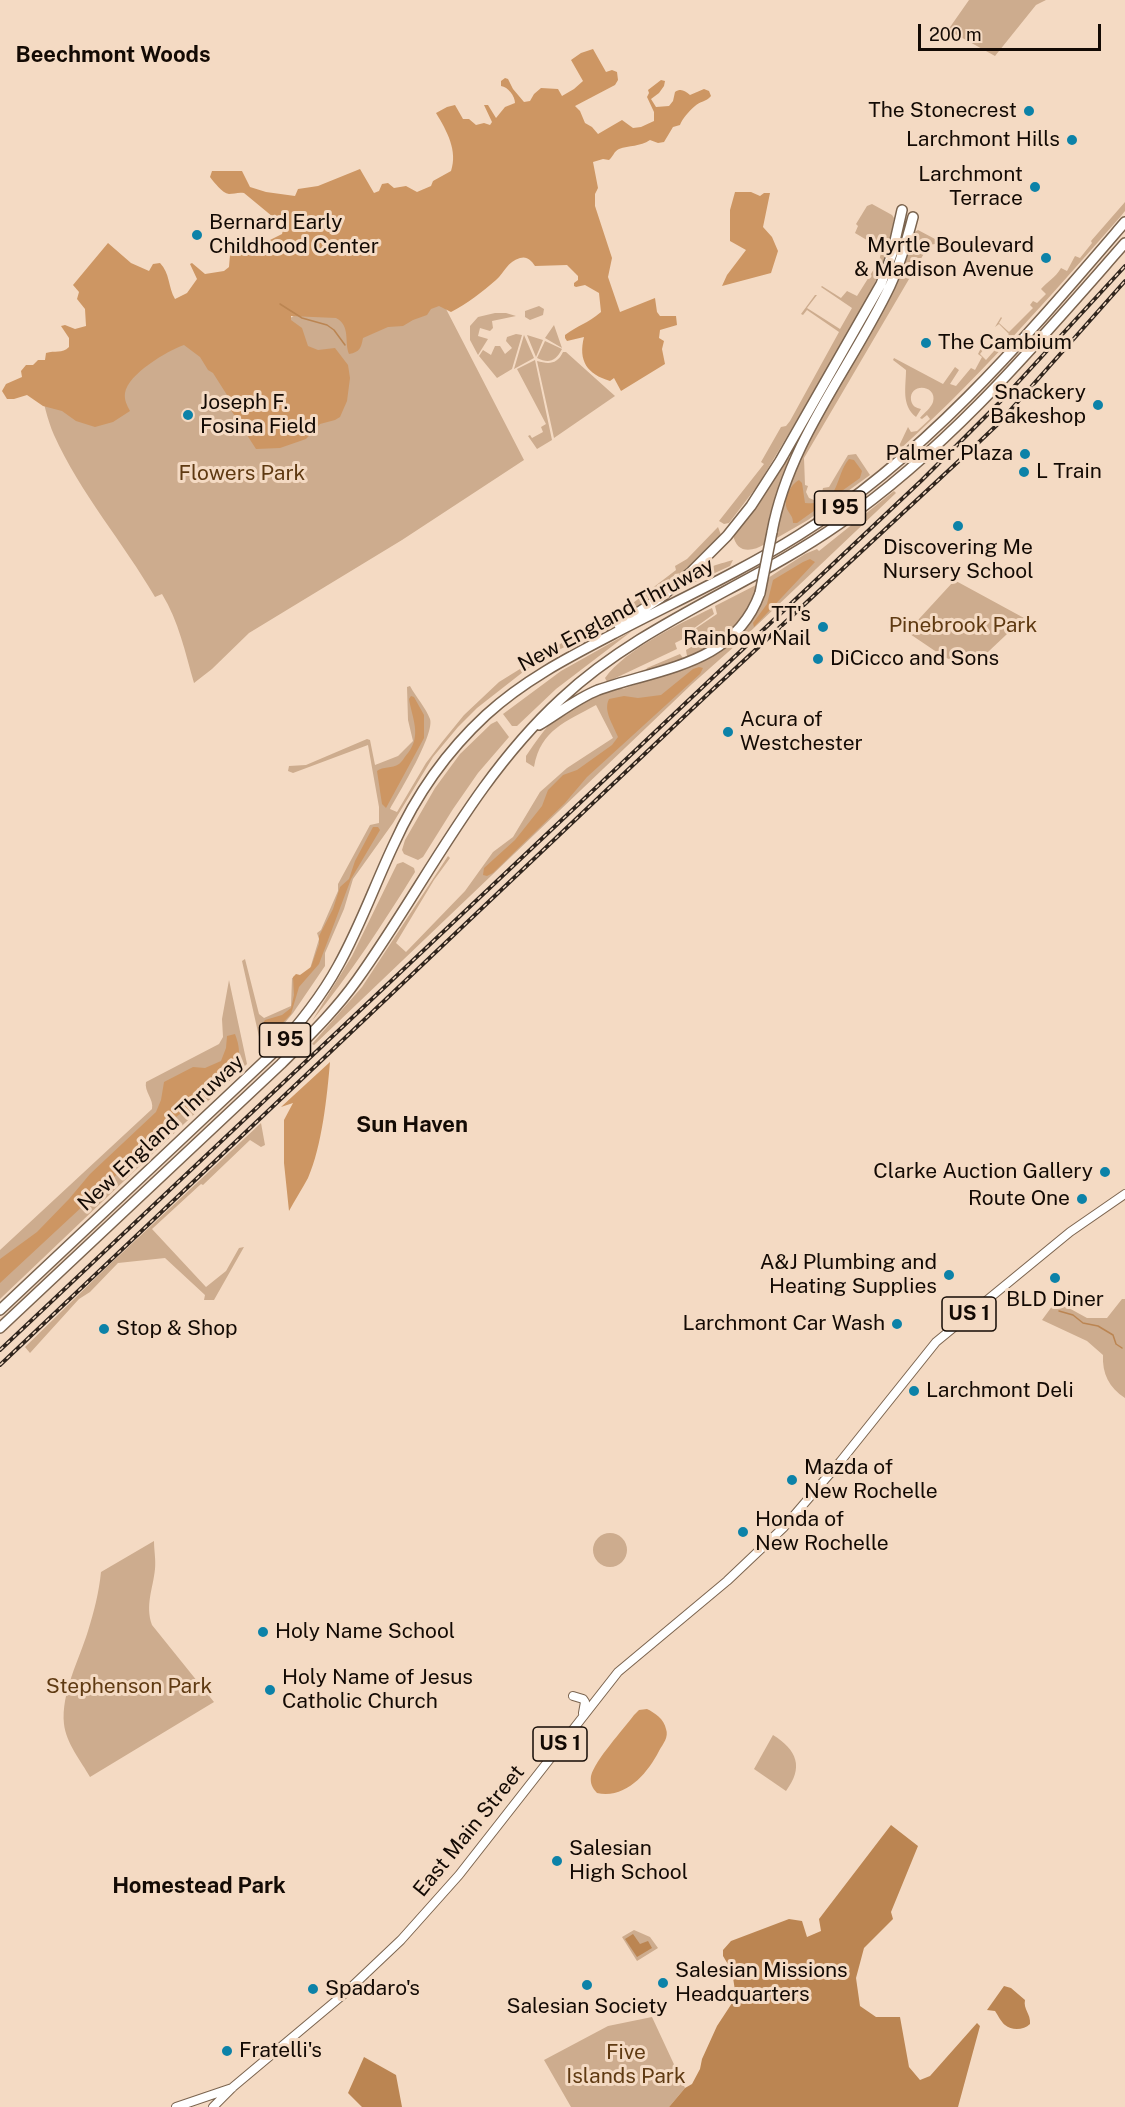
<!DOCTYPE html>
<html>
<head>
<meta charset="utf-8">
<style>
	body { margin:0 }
	#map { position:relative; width:1125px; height:2107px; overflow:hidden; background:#f4dac3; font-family:"Public Sans",sans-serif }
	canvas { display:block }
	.scale { position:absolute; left:918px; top:24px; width:183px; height:27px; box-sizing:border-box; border:3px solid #130a04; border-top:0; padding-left:8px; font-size:18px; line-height:21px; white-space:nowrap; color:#130a04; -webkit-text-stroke:4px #f4dac3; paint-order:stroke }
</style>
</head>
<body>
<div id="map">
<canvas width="1125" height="2107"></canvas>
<div class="scale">200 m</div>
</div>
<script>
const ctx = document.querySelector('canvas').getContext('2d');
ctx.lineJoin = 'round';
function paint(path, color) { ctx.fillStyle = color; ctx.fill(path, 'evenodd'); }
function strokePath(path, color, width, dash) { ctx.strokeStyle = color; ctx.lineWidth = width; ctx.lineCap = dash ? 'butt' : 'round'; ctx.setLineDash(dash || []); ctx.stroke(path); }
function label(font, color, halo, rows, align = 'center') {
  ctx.font = font + ' "Public Sans",sans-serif'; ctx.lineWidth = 6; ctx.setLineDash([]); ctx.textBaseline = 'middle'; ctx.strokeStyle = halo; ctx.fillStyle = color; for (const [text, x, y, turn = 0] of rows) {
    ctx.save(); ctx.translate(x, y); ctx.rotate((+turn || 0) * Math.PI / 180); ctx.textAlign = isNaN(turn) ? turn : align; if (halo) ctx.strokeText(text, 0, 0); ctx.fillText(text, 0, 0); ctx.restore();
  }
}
paint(new Path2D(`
	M 969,0 L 1046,0 L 1036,5 L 995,56 L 948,30 Z
	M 1125,202 L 1125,211 L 1121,216 C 1047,300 973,385 889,459 L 887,452 L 890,447 L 899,446 L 908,427 L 911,432 L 917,431 L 930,419 L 927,415 L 922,419 L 920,418 C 924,413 931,408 933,402 C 938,385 909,382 911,400 C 912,406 916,408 921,409 L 916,417 C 901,405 906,387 906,370 L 893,360 L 894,358 L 943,384 L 955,367 L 959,370 L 950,384 L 956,386 L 971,368 L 975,370 L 982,357 L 978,354 L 981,348 L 984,349 L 980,354 L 986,360 L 1009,334 L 999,324 L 995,327 L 1001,317 L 1002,318 L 999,323 L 1009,332 L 1033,308 L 1030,305 L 1033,301 L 1037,303 L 1046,294 L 1041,289 C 1048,281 1055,278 1061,268 L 1067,271 L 1075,256 L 1080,258 L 1092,243 L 1091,241 Z
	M 872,204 L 892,215 L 894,218 C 887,261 874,288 852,326 C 844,341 833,354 827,370 L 758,485 L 729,523 L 724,524 L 719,521 L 764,464 L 761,462 L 781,427 L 786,426 L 790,421 L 839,332 L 807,310 L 803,315 L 801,314 L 815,295 L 817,295 L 807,308 L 840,329 L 852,308 L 821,287 L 822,286 L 841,298 L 847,291 L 857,296 L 879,261 L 882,249 L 855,233 L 858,226 L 856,224 L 867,206 Z
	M 918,230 L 935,239 L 935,244 L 929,245 L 804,458 L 805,485 L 808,486 L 806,492 L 809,498 L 814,500 L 821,497 L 823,488 L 829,487 L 848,455 L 856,454 L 870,475 L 808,520 L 775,539 C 785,482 812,432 838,381 C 863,332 888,282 913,233 Z
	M 413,245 L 524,460 L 402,540 L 249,633 L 212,669 L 194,683 C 185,652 179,622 162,594 L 155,597 C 123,542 80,493 54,435 C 47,419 44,402 39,385 L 180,299 L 260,336 Z
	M 539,306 L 544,309 L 543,315 L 530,320 L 525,317 L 525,311 Z
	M 495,313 L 506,313 L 516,316 L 492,321 L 493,328 L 490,331 L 480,328 L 478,336 L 488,339 L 478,355 L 470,340 L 470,326 L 478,317 Z
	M 554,325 L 562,348 L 545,338 Z
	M 516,334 L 522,335 L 512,369 L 497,378 L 479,356 L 483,350 L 491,355 L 495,346 L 500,346 L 505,354 L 512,348 L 506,341 L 507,337 Z
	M 524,335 L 534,358 L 514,369 Z
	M 527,335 L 543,340 L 536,357 Z
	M 545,341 L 562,349 C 556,361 549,364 537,358 Z
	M 563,352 L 566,352 L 615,396 L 554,438 L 537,361 C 548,364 557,365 563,352 Z
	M 535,360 L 552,440 L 537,449 L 528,436 L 530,435 L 532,438 L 543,432 L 541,427 L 546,424 L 517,369 Z
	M 786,457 L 790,458 L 770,514 L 765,544 C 752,552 736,554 733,534 Z
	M 894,491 L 896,493 L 736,645 L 692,684 L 314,1045 L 312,1044 L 362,987 L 448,856 L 450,858 L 434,880 L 396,943 L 406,952 L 465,891 L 493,852 L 513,837 L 540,792 L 567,768 L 613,738 L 596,705 C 566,722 541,729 534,767 L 526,762 L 526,756 C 548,724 558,709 596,695 C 605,692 613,687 623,689 C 682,668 756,652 768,578 L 805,554 L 817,549 L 819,551 Z
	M 718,527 L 721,535 L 682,573 L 675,574 L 669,582 L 625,615 L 555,652 L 523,672 L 477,708 L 458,727 L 433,757 L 393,823 L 353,879 L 344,909 L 325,953 L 325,966 L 293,1013 L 262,1050 L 242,961 L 245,959 L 259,1014 L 264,1018 L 291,1006 L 292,978 L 309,972 L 319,939 L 317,933 L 321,930 L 338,891 L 338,884 L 370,825 L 379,823 L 379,807 L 368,745 L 293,773 L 288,771 L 289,766 L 306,765 L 367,739 L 370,740 L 375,765 L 398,756 L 413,741 L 408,720 L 407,687 L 410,686 C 416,697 426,708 430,719 C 435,734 399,793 390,809 L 397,812 L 426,763 L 442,742 L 464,715 L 499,682 L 615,610 L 629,606 L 676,570 L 675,566 L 687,559 Z
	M 733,560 L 730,566 L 693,583 C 695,569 720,564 733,560 Z
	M 956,581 L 1024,618 L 971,668 L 944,657 L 907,632 L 953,582 Z
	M 758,584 C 752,618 720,644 690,659 C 677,665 660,668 645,672 L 647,668 L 680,654 L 683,658 L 687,656 L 686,650 L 707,638 L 704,634 L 688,644 L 686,635 L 717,614 L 715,606 Z
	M 712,608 L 714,614 L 683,636 L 683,639 L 675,643 L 677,649 L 607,682 L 605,678 C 626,649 679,624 712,608 Z
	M 632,631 L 556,689 L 517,726 L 512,726 L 503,714 L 561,671 Z
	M 497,721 L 509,737 L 478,773 L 453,809 L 423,857 L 418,860 L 404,854 L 402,850 L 405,840 L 435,788 L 460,754 L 491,724 Z
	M 403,862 L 414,868 L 415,872 C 383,924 350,974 312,1021 L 352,956 L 397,864 Z
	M 229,980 L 247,1064 L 0,1299 L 0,1250 L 152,1109 C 154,1099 144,1092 146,1082 L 219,1044 L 223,1037 L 222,1019 Z
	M 261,1123 L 265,1145 L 261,1147 L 250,1140 L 203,1185 L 201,1184 L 152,1229 L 206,1287 L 226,1271 L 239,1248 L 244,1247 L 214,1300 L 204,1300 L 205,1295 L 165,1258 L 118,1263 L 90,1292 L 79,1299 L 30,1353 L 25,1347 L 108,1266 Z
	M 1122,1299 L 1125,1299 L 1125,1398 C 1109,1388 1102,1373 1103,1355 L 1087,1341 L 1042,1320 L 1053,1305 L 1067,1307 L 1087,1318 L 1107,1318 Z
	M593 1550a17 17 0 1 1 34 0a17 17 0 1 1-34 0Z
	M 154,1541 C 154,1550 156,1560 155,1569 C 153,1589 145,1605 152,1625 L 214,1702 L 90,1777 C 81,1761 66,1743 64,1724 C 61,1693 79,1660 88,1631 C 94,1612 99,1592 101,1572 Z
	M 773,1735 C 797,1750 804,1767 786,1791 L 754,1769 Z
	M 634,1930 L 650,1937 L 658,1948 L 637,1961 L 622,1937 Z
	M 652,2017 L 685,2088 L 669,2107 L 571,2107 L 544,2060 L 608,2026 Z`), '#cdac8e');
paint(new Path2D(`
	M 593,49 L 606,72 L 612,70 L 617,72 L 618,80 L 615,85 L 575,106 L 580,111 L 585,123 L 592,127 L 598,134 L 622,120 L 633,128 L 641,127 L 654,121 L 654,112 L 647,97 L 649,93 L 648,90 L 661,80 L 665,81 L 664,86 L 659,93 L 651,99 L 656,107 L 669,106 L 673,101 L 675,92 C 681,88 685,91 690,95 L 704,89 L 709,91 L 711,96 C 706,102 700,101 695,106 C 689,111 682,119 680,125 L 673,127 L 664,142 L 658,143 L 650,140 C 640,147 629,145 619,149 C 614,151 613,157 609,160 L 603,159 L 593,162 L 598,188 L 595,194 L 595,206 L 612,258 L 608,277 L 620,312 L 655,298 L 657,312 L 660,316 L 676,316 L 677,325 L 660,330 L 659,338 L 664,341 L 662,349 L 665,364 L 621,391 L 614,378 L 610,381 C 587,374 578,361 584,337 L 567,341 L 565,338 L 565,335 C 578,325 587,324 601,312 L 599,293 L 585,285 L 576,287 L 574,286 L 574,283 L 578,280 L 578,276 L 567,265 L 535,266 C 531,260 527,256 520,258 C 507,262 505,272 496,280 C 482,292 467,304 451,312 L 439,306 L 431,309 L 427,315 L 413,320 L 403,326 L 388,327 L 363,338 C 361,348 360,352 349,354 C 344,342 351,326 336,318 L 291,316 L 291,320 L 302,328 L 308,346 L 318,350 L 335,348 L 348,365 L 350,378 L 347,401 L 340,417 L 335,420 L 320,424 L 306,439 L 280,448 L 256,449 L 229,407 L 227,395 L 213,373 L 208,370 L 200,357 L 184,345 C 167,351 128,374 125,393 C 124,400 127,405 130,411 L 113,422 L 95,427 L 76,421 L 62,411 L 43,406 L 27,395 L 14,399 L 7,399 L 2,391 L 6,384 L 22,377 L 21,371 L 26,365 L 33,365 L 38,360 L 45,360 L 46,353 C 55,350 62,354 69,347 L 69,338 L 61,326 L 65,325 L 75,329 L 86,326 L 85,309 L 77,299 L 79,292 L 73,285 L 108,243 L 131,263 L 149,271 L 153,264 L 160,263 C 170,273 168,287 175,299 L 187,293 L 197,279 L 190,264 L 192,263 L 205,274 L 224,271 L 229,267 L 230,255 L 264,247 L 266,242 L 282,234 L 284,226 L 244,193 C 238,192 234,194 229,194 C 222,193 214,182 210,177 L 212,171 L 242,171 L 250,187 L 266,192 L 295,196 L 298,189 L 318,186 L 360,169 L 374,193 L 379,191 L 382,184 L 388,183 L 394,188 L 406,186 L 417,192 L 431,186 L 433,181 L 451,171 C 458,151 447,131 436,113 L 447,107 L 455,105 L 463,119 L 469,119 L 476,125 L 484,123 L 490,125 L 492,122 L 484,105 L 488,105 L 496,118 L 505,107 L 515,103 C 515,96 508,87 501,86 L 501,81 L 505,78 L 508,79 L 513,89 L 524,102 L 530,101 L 534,94 L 541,88 L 558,89 L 562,96 L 574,89 L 583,81 L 571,60 L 581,53 Z
	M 735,192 L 751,192 L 760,196 L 764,193 L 770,193 L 763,227 L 772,237 L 778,251 L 771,273 L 722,286 L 727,275 L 746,250 L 730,241 L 730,210 Z
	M 849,459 L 854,460 L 862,471 L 860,478 L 797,523 L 793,523 C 793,516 790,515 787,509 C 783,499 790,485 799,480 L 802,483 L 805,503 C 841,507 834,477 849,459 Z
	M 810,559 L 815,562 L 754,627 L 753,623 L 767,604 L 773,580 L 803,562 Z
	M 699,667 L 703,668 L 700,674 L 587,777 L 565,803 L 493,873 L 487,876 L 483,875 L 484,868 L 515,840 L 542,806 L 548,790 L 563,775 L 577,770 L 612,745 L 618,737 C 613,724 603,711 609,699 L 624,696 L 638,698 L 661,695 L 693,669 Z
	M 411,696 L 414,697 L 424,715 L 424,738 L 386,808 L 382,804 L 377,771 C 383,766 392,769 399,764 C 402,762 405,756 408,753 C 422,735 412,718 409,699 Z
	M 373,827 L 378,827 L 380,830 L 351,879 L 319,964 L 299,987 L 291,1014 L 277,1029 L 270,1032 L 262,1025 L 265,1020 L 282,1015 L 291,1008 L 294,995 L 293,977 L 296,974 L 300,975 L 311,967 L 319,944 L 319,936 L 333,909 L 340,887 L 349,879 L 355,861 Z
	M 235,1034 C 254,1082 202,1094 174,1119 C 167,1125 161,1132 155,1139 L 0,1283 L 0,1259 L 37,1232 L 69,1199 L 90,1174 L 156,1112 L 161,1100 L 164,1082 L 193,1067 L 205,1068 L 221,1061 L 226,1048 L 227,1036 Z
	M 330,1062 C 327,1097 322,1146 308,1178 C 302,1189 295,1200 289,1211 L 284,1163 L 284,1120 L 293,1103 L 281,1107 Z
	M 647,1709 C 655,1713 664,1719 666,1729 C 669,1737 663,1744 659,1751 C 647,1774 626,1799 597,1793 C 592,1788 590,1783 591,1776 C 595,1760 623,1730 634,1715 L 639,1710 Z`), '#cd9663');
paint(new Path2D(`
	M 891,1825 L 918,1846 L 891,1912 L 893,1919 L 864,1948 L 856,1978 L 860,2006 L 876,2017 L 900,2017 L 909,2067 L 920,2080 L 930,2076 L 977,2023 L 980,2026 L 958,2107 L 669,2107 L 685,2088 L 692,2084 L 700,2069 L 702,2059 L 717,2026 L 736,1997 L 732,1971 L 723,1956 L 723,1950 L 731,1941 L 789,1919 L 802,1921 L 807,1937 L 821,1931 L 819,1919 Z
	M 633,1934 L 640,1944 L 648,1941 L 652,1948 L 637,1957 L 625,1939 Z
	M 1004,1986 L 1011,1988 L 1025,2000 C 1023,2009 1031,2014 1030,2024 C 1024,2030 1012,2031 1005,2025 C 1001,2022 998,2015 995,2011 L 987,2010 Z
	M 364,2057 L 396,2075 L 402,2107 L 362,2107 L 348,2093 Z`), '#bb8552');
strokePath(new Path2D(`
	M 280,304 L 302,318 L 327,325 L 334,330 L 345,345
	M 1059,1311 L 1073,1315 L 1083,1323 L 1098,1326 L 1113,1335 L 1116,1344 L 1122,1348`), '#bb8552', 1.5);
const primary = new Path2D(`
	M 573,1696 L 583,1699 L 585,1702 L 583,1713
	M 176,2107 L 232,2088
	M 213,2107 L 233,2087 L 344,1994 L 401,1940 L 459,1875 L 618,1672 L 727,1581 L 784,1527 L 840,1462 L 936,1342 L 1070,1232 L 1125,1194`);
const highway = new Path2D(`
	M 772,532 C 789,440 851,368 890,286 C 900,264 907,240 913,217
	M 619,625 L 660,598 L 691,572 L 727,536 L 751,506 L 780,461 L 881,284 L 892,254 L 902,210
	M 539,725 C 559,713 576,699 598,690 C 660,668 734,665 760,593
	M 0,1310 L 272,1054 C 297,1027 320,999 338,966 C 360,927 375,884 394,844 C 416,795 446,752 486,715 C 524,680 569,657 615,633 C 676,601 740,572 799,535 C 927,455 1027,336 1125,222
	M 0,1328 L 281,1064 C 308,1037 335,1011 357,980 C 425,885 474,779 561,699 C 642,623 749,587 839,524 C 949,448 1038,342 1125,243`);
strokePath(primary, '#7b644f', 10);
strokePath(highway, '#7b644f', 12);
strokePath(primary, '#fff', 8);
strokePath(highway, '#fff', 9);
const rail = new Path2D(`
	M 0,1350 L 922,480 L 998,404 L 1125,266
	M 0,1365 L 709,693 L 976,445 L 999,423 L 1125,281`);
strokePath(rail, '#30251d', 4);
strokePath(rail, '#f4dac3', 1.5, [4.5]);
const highwayBridge = new Path2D(`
	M 760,593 L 772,532`);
strokePath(highwayBridge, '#7b644f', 12, []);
strokePath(highwayBridge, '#fff', 9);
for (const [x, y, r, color] of [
	[1029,111,6,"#0c82a8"],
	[1072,140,6,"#0c82a8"],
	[1035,187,6,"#0c82a8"],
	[197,235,6,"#0c82a8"],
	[1046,258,6,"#0c82a8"],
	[926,343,6,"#0c82a8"],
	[1098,405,6,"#0c82a8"],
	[188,415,6,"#0c82a8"],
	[1025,454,6,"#0c82a8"],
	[1024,472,6,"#0c82a8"],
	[958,526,6,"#0c82a8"],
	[823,627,6,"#0c82a8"],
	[818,659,6,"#0c82a8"],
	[728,732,6,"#0c82a8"],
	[1105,1172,6,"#0c82a8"],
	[1082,1199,6,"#0c82a8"],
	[949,1275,6,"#0c82a8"],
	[1055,1278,6,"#0c82a8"],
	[897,1324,6,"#0c82a8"],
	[104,1329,6,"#0c82a8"],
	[914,1391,6,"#0c82a8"],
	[792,1480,6,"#0c82a8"],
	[743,1532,6,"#0c82a8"],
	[263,1632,6,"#0c82a8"],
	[270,1690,6,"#0c82a8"],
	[557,1861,6,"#0c82a8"],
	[663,1983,6,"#0c82a8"],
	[587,1985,6,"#0c82a8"],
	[313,1989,6,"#0c82a8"],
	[227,2051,6,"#0c82a8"]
]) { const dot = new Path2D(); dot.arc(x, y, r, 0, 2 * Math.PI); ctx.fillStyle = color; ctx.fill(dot); strokePath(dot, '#f4dac3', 2); }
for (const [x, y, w] of [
	[840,508,51],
	[285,1040,51],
	[969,1314,54],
	[560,1744,54]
]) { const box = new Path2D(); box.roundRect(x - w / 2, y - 17, w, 34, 4.5); ctx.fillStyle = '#f4dac3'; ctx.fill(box); strokePath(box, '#130a04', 1.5); }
label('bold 20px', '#130a04', null, [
	["I 95",840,508],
	["I 95",285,1040],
	["US 1",969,1314],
	["US 1",560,1744]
]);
label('21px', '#130a04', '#f4dac3', [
	["The Stonecrest",1017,111,"right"],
	["Larchmont Hills",1060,140,"right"],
	["Larchmont",1023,175,"right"],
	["Terrace",1023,199,"right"],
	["Bernard Early",209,223],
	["Childhood Center",209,247],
	["Myrtle Boulevard",1034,246,"right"],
	["& Madison Avenue",1034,270,"right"],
	["The Cambium",938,343],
	["Snackery",1086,393,"right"],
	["Bakeshop",1086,417,"right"],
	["Joseph F.",200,403],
	["Fosina Field",200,427],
	["Palmer Plaza",1013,454,"right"],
	["L Train",1036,472],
	["Discovering Me",958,548,"center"],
	["Nursery School",958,572,"center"],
	["TT's",811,615,"right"],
	["Rainbow Nail",811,639,"right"],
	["DiCicco and Sons",830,659],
	["Acura of",740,720],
	["Westchester",740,744],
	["Clarke Auction Gallery",1093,1172,"right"],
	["Route One",1070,1199,"right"],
	["A&J Plumbing and",937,1263,"right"],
	["Heating Supplies",937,1287,"right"],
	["BLD Diner",1055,1300,"center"],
	["Larchmont Car Wash",885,1324,"right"],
	["Stop & Shop",116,1329],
	["Larchmont Deli",926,1391],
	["Mazda of",804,1468],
	["New Rochelle",804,1492],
	["Honda of",755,1520],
	["New Rochelle",755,1544],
	["Holy Name School",275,1632],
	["Holy Name of Jesus",282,1678],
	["Catholic Church",282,1702],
	["Salesian",569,1849],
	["High School",569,1873],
	["Salesian Missions",675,1971],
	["Headquarters",675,1995],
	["Spadaro's",325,1989],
	["Salesian Society",587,2007,"center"],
	["Fratelli's",239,2051]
], 'left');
label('21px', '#5f3a12', '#f4dac3', [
	["Flowers Park",242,474],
	["Pinebrook Park",963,626],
	["Stephenson Park",129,1687],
	["Five",626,2053],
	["Islands Park",626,2077]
]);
label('21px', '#130a04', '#f4dac3', [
	["New England Thruway",616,615,-28],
	["New England Thruway",161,1133,-43],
	["East Main Street",469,1831,-51]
]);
label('bold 22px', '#130a04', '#f4dac3', [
	["Beechmont Woods",113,55],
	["Sun Haven",412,1125],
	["Homestead Park",199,1886]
]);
</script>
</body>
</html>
